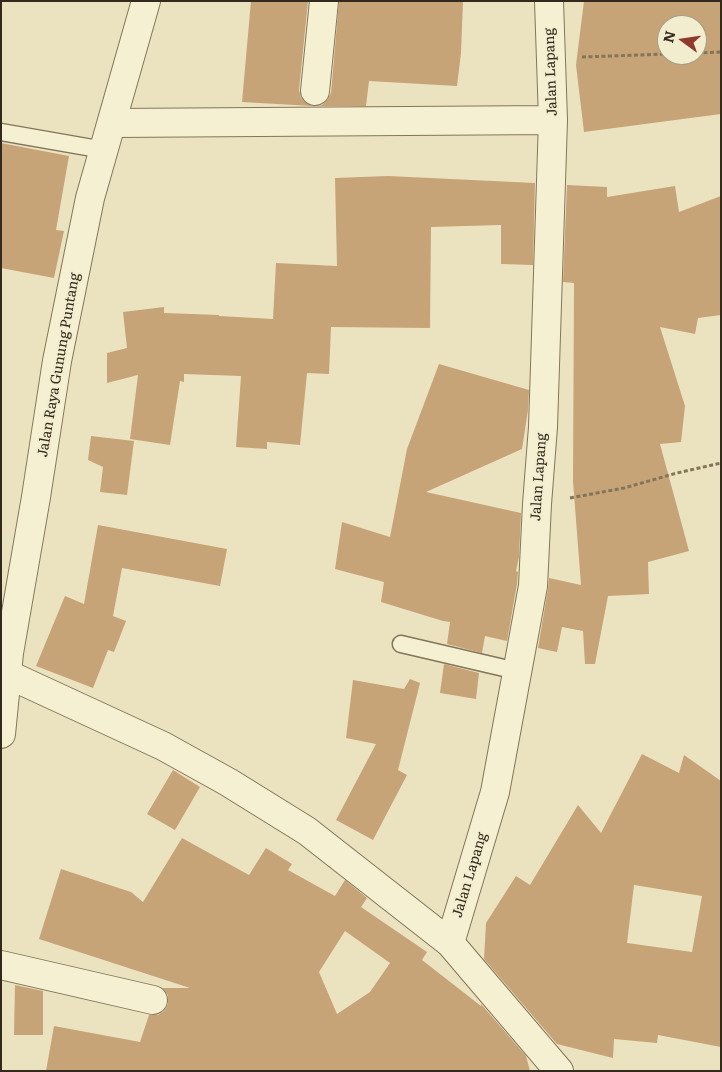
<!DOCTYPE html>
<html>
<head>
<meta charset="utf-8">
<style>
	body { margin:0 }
	#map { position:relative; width:722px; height:1072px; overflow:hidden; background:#ebe3c0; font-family:Literata,serif }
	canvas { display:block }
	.frame { position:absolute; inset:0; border:2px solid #332a1d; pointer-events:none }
	.north { position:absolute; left:657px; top:15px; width:50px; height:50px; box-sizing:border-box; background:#f3edcf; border:1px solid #a69f88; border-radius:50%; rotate:284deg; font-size:14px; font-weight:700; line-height:20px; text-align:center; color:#332a1d }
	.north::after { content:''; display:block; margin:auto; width:18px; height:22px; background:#8f382c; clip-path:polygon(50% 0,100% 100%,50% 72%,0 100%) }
</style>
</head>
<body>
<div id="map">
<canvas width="722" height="1072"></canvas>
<div class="frame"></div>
<div class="north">N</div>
</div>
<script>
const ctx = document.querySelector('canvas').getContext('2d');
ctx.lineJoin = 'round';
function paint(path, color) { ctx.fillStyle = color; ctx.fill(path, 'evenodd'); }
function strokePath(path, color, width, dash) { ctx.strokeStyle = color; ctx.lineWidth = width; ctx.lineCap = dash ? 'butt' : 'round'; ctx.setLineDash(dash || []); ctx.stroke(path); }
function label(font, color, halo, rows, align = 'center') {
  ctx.font = font + ' Literata,serif'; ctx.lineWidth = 4; ctx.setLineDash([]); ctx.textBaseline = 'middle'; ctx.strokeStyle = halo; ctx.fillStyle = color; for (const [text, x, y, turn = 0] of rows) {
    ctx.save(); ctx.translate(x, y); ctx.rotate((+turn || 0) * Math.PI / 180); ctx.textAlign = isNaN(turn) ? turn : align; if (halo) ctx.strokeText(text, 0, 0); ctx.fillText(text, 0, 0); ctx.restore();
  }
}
paint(new Path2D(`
	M 251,1 L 308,1 L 299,90 L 301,98 L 306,103 L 312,106 L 242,102 Z
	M 339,1 L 463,1 L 461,53 L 457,86 L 369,81 L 366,106 L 317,106 L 322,105 L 327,100 L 331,93 Z
	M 584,1 L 721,1 L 721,114 L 584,132 L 576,65 ZM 667,25 L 697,25 L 697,55 L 667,55 Z
	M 1,143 L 69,156 L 56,230 L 64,231 L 54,278 L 1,268 Z
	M 388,176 L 535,183 L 533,265 L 501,264 L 501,225 L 431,227 L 430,328 L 331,327 L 329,374 L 307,373 L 300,445 L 267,442 L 267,449 L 236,447 L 241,376 L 184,374 L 184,382 L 180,381 L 170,445 L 130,439 L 138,375 L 107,383 L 107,353 L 127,348 L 123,312 L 164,307 L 164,313 L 219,315 L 219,316 L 273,319 L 276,263 L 337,266 L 335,178 Z
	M 567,185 L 607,187 L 607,197 L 675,186 L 679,212 L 721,196 L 721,315 L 698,318 L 695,334 L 660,327 L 685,406 L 681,442 L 660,444 L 689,551 L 648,562 L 649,594 L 608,596 L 595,664 L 585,664 L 583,631 L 562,627 L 557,652 L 538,648 L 548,589 L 549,578 L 581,585 L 573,481 L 574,283 L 563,282 Z
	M 439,364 L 529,390 L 528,410 L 522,449 L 426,492 L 521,513 L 519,557 L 516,571 L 518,572 L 517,584 L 507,641 L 485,636 L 482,653 L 447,644 L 450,622 L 443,621 L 381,602 L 384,582 L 335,569 L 342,522 L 390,537 L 407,449 Z
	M 91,436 L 134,441 L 127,495 L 100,492 L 103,467 L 88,460 Z
	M 98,525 L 227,549 L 220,586 L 122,568 L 113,616 L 126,621 L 114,652 L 108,650 L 93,688 L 36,666 L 65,596 L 84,604 Z
	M 444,664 L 479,673 L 476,699 L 440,693 Z
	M 410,679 L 420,683 L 398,770 L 407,775 L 373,840 L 336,820 L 376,744 L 346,738 L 353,680 L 404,689 Z
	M 642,754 L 679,773 L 684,755 L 721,781 L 721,1047 L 658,1035 L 657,1043 L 614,1039 L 613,1058 L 557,1044 L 484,959 L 486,923 L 516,876 L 530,885 L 578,805 L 601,833 ZM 634,885 L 702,896 L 692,952 L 627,943 Z
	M 173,770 L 200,787 L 175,830 L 147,814 Z
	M 182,838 L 249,875 L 266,848 L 292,864 L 288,870 L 335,896 L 345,880 L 367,898 L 361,907 L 427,952 L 422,960 L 481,1006 L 481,1004 L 526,1056 L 530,1071 L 46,1071 L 54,1026 L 140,1042 L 149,1015 L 158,1015 L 164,1011 L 168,1004 L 168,995 L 162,988 L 190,988 L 39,939 L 61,869 L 131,892 L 143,902 ZM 345,931 L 390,963 L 370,992 L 337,1014 L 319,972 Z
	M 15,985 L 43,991 L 43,1035 L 14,1035 Z`), '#c7a378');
const service = new Path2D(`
	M 1,132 L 104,150
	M 401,644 L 517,671`);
const minor = new Path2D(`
	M 315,91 L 324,1
	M 112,123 L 553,120
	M 7,674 L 163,746 L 228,782 L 307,831 L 450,943 L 559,1071
	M 450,943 L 495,792 L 533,586 L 537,504 L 543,427 L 553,120 L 549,1
	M 1,965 L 153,1000`);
const tertiary = new Path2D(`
	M 1,734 L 9,653 L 36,497 L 57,361 L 90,198 L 146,1`);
strokePath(service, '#837559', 19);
strokePath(minor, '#837559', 30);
strokePath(tertiary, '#837559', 30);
strokePath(new Path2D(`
	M 697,53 L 721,52
	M 582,57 L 667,54
	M 570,498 L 624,488 L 677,473 L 721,463`), '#837559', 3, [4, 2.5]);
strokePath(service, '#f6f0d2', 16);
strokePath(minor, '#f6f0d2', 28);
strokePath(tertiary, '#f6f0d2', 28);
label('14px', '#332a1d', '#f3edcf', [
	["Jalan Lapang",551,72,-92],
	["Jalan Raya Gunung Puntang",59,365,-80],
	["Jalan Lapang",539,477,-86],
	["Jalan Lapang",470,875,-73]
]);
</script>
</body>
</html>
